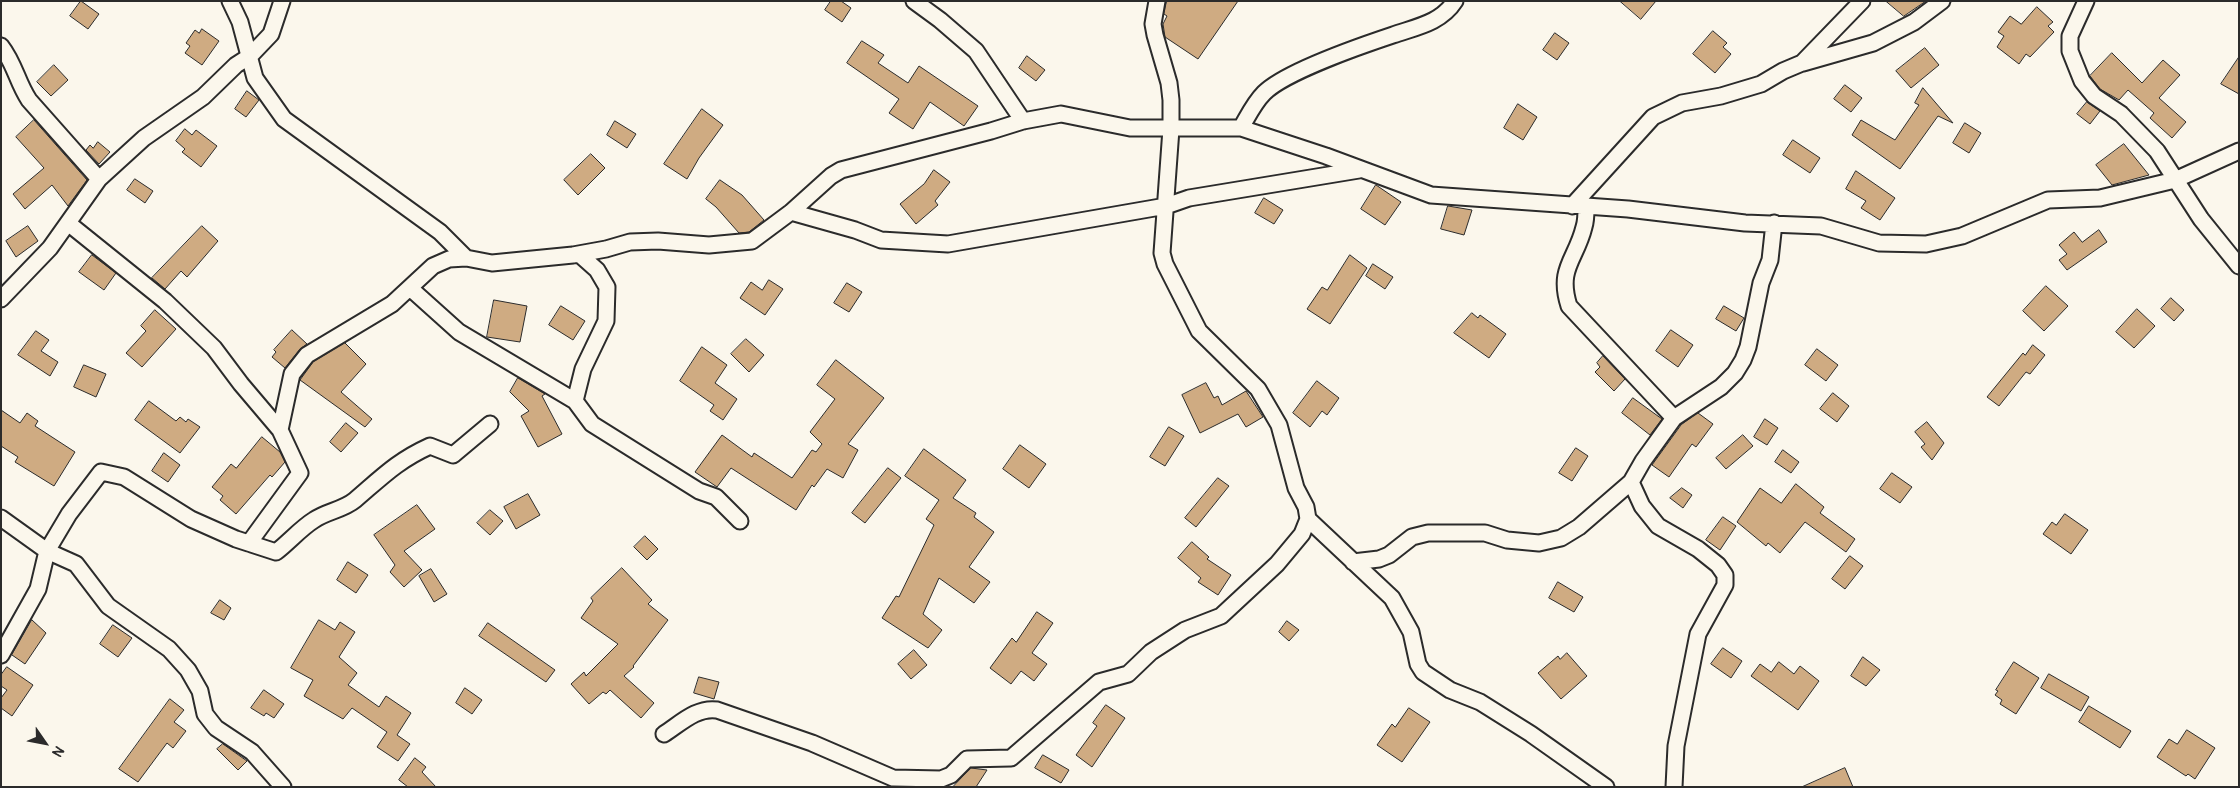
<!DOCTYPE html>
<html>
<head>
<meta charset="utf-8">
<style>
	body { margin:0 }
	#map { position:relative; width:2240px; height:788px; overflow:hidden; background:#fbf7ec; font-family:Pangolin,sans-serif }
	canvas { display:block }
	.frame { position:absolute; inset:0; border:2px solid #2b2b2b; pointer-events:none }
	.north { position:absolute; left:20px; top:718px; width:50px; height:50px; -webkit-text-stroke:4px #fbf7ec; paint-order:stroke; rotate:123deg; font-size:14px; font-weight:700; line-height:20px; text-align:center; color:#2b2b2b }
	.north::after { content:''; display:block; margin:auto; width:18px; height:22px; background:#2b2b2b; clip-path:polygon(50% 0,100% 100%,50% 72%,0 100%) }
</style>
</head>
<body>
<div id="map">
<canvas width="2240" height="788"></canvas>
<div class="frame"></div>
<div class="north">N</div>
</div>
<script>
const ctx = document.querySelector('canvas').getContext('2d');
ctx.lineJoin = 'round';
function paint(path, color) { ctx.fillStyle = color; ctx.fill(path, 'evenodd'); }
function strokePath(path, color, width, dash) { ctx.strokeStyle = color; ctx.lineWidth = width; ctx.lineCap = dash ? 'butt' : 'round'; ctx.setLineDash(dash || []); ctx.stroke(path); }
const building = new Path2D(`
	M 81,1 L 99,14 L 88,29 L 70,16 Z
	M 831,1 L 841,1 L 851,8 L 842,22 L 825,10 Z
	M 1167,1 L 1238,1 L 1198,59 L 1165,37 L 1163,24 L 1167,16 L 1164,14 Z
	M 1620,1 L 1656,1 L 1641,19 Z
	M 1886,1 L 1926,1 L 1904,16 Z
	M 2037,7 L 2053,22 L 2048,26 L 2054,32 L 2030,57 L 2026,54 L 2019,64 L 1997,47 L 2004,36 L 1998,32 L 2010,16 L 2021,24 Z
	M 202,29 L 219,41 L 202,65 L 185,53 L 190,46 L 186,43 L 195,30 L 199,33 Z
	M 1713,31 L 1727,43 L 1723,47 L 1731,54 L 1715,73 L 1693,54 Z
	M 1555,33 L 1569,43 L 1557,60 L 1543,50 Z
	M 862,41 L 884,55 L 878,63 L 908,83 L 919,66 L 978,106 L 964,126 L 930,102 L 913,129 L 889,113 L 899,99 L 847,63 Z
	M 1925,48 L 1939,65 L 1911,88 L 1896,71 Z
	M 2112,53 L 2142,83 L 2163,60 L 2180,75 L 2159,98 L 2186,122 L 2172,138 L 2150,118 L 2154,113 L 2128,90 L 2119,100 L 2100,89 L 2090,76 Z
	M 1027,56 L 1045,70 L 1036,81 L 1019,68 Z
	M 2239,57 L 2239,94 L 2221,84 Z
	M 54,65 L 68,80 L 51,96 L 37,82 Z
	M 1845,85 L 1862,98 L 1851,112 L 1834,99 Z
	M 1923,88 L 1953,123 L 1938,116 L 1900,169 L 1852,135 L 1861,120 L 1895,140 L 1919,105 L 1915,103 Z
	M 247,91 L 259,100 L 246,117 L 235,109 Z
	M 2087,102 L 2100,111 L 2090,124 L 2077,114 Z
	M 1518,104 L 1537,117 L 1523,140 L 1504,128 Z
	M 702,109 L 723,125 L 699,158 L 687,179 L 664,164 Z
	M 34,120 L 87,180 L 68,206 L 52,185 L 25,209 L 13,194 L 44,168 L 16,137 Z
	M 615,121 L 636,134 L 627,148 L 607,135 Z
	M 1965,123 L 1981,133 L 1969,153 L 1953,143 Z
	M 185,129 L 192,135 L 196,130 L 217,146 L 201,167 L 182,152 L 185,149 L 176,141 Z
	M 1793,140 L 1820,158 L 1810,173 L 1783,155 Z
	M 98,142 L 110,152 L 99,164 L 86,150 L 90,145 L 93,148 Z
	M 2124,144 L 2149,175 L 2112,185 L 2096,165 Z
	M 591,154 L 605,168 L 578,195 L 564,180 Z
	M 934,170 L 950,182 L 935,201 L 938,205 L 916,224 L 900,204 L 924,184 Z
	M 1856,171 L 1895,198 L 1880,220 L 1861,208 L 1866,201 L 1846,189 Z
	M 135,179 L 153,191 L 145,203 L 127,190 Z
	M 720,180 L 742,195 L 764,220 L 749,232 L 739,233 L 716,207 L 706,199 Z
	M 1376,185 L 1401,202 L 1385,225 L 1361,209 Z
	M 1264,198 L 1283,210 L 1274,224 L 1255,213 Z
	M 1448,206 L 1472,210 L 1464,235 L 1441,229 Z
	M 28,226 L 38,241 L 16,257 L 6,241 Z
	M 202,226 L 218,241 L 187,277 L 181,271 L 165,289 L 152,278 Z
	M 2099,230 L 2107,242 L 2067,270 L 2059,260 L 2067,254 L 2059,245 L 2074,232 L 2082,242 Z
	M 92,255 L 116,273 L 104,290 L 79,272 Z
	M 1350,255 L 1367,268 L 1330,324 L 1307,309 L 1322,287 L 1327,290 Z
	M 1373,264 L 1393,277 L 1385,289 L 1366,276 Z
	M 769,280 L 783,289 L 765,315 L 740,298 L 751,282 L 762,290 Z
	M 847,283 L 862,292 L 849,312 L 834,303 Z
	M 2046,286 L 2068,306 L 2044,331 L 2023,311 Z
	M 2171,298 L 2184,310 L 2174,321 L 2161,309 Z
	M 494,300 L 527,306 L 520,342 L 487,337 Z
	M 561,306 L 585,321 L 573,340 L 549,325 Z
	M 1724,306 L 1744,318 L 1736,331 L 1716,319 Z
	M 2137,309 L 2155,326 L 2134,348 L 2116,332 Z
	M 155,310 L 176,329 L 142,367 L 126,353 L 146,331 L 141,326 Z
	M 1472,313 L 1478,318 L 1480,315 L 1506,334 L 1489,358 L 1454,333 Z
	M 292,330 L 307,344 L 300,349 L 285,368 L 272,357 L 276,352 L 274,350 Z
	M 1671,330 L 1693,345 L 1678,367 L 1656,351 Z
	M 36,331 L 49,340 L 41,351 L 58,362 L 50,376 L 18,355 Z
	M 746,339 L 764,355 L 749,372 L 731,354 Z
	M 345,343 L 366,364 L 341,392 L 372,419 L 365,427 L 300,380 L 313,362 Z
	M 2033,345 L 2045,355 L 2030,374 L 2026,372 L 1999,406 L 1987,397 L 2023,353 L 2025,355 Z
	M 702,347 L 727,365 L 715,383 L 737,399 L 723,420 L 710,411 L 714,405 L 680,381 Z
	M 1817,349 L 1838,365 L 1826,381 L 1805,365 Z
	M 1603,356 L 1625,379 L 1614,391 L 1595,372 L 1600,367 L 1597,363 Z
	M 836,360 L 884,398 L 848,444 L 858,450 L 843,478 L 827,469 L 814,487 L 812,485 L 796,510 L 731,468 L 717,487 L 695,472 L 722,435 L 752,457 L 754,453 L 792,478 L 812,450 L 816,452 L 822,444 L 810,432 L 835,399 L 817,385 Z
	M 84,365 L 106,374 L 96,397 L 74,387 Z
	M 518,378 L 545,394 L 542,396 L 562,434 L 538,447 L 521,416 L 529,411 L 510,392 Z
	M 1317,381 L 1339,398 L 1327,415 L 1322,411 L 1310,427 L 1293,413 Z
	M 1206,383 L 1214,398 L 1218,396 L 1222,405 L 1246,391 L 1263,417 L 1246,427 L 1238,414 L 1200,433 L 1182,395 Z
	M 1833,393 L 1849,406 L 1837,422 L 1820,409 Z
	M 1633,398 L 1662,419 L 1650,435 L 1622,413 Z
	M 149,401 L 176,421 L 180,417 L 186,422 L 188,419 L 200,427 L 180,453 L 135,420 Z
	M 1,410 L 20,423 L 27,413 L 38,421 L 35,426 L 75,452 L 54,486 L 15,462 L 18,457 L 1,446 Z
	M 1698,413 L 1713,424 L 1696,447 L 1692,444 L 1669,477 L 1652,465 L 1681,425 Z
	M 1765,419 L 1778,428 L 1767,445 L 1754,437 Z
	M 1927,422 L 1944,443 L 1932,460 L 1921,447 L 1925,444 L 1915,432 Z
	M 346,423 L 358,433 L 341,452 L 330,442 Z
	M 1169,427 L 1184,436 L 1165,466 L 1150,457 Z
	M 1743,435 L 1753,446 L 1726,469 L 1716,458 Z
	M 262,437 L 280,452 L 285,462 L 272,477 L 270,475 L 236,514 L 220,500 L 223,496 L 212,487 L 231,464 L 236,468 Z
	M 1020,445 L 1046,464 L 1029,488 L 1003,469 Z
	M 1576,448 L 1588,456 L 1572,481 L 1559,473 Z
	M 924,449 L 966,480 L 953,498 L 976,513 L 974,517 L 994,532 L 969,567 L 990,582 L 974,603 L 939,578 L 923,614 L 942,630 L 928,648 L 882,618 L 896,596 L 899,597 L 934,525 L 926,519 L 939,500 L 905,476 Z
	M 1783,450 L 1799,462 L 1791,473 L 1775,462 Z
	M 164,453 L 180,465 L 168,482 L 152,471 Z
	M 888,468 L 901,478 L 865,523 L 852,513 Z
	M 1892,473 L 1912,487 L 1900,503 L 1880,489 Z
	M 1218,478 L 1229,486 L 1196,527 L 1185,518 Z
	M 1796,484 L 1824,507 L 1820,513 L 1855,539 L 1846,552 L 1805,522 L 1780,553 L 1768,543 L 1766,546 L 1737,522 L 1760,488 L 1781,503 Z
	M 1682,488 L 1692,495 L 1683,508 L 1670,498 Z
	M 528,494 L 540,515 L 516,529 L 504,507 Z
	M 417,505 L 435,529 L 404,551 L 422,570 L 404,587 L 390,572 L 395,565 L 374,535 Z
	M 490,510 L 503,521 L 490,535 L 477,523 Z
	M 2065,514 L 2088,530 L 2071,554 L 2043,534 L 2052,522 L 2056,525 Z
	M 1723,517 L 1736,526 L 1720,550 L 1706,540 Z
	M 645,536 L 658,549 L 647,560 L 634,547 Z
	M 1192,542 L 1209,557 L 1207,559 L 1231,575 L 1218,595 L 1198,582 L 1201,578 L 1178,558 Z
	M 1850,556 L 1863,566 L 1845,589 L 1832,579 Z
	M 348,562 L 368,575 L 356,593 L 337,580 Z
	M 622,568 L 652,600 L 648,604 L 668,620 L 633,666 L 634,667 L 624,676 L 654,703 L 641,718 L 610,690 L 606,694 L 603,692 L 589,704 L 571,684 L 584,672 L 586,676 L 618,644 L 581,618 L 593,601 L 591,598 Z
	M 431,569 L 447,594 L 434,602 L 419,576 Z
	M 1558,582 L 1583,597 L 1574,612 L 1549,598 Z
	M 220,600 L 231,608 L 224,620 L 211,613 Z
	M 1037,612 L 1053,623 L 1032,653 L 1047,664 L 1034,681 L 1021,671 L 1011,684 L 990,668 L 1012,638 L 1016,642 Z
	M 32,620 L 46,633 L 25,664 L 12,655 Z
	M 319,620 L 335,630 L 340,622 L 355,632 L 339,657 L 357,673 L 348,685 L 379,707 L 386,696 L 411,713 L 397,735 L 410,744 L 398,761 L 377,747 L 387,732 L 352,708 L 343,719 L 304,696 L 313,680 L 291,668 Z
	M 1287,621 L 1299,630 L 1289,641 L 1279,632 Z
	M 488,623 L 555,670 L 546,682 L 479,636 Z
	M 113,625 L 132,638 L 118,657 L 100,644 Z
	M 1723,648 L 1742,661 L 1731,678 L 1711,664 Z
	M 914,650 L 927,665 L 911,679 L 898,664 Z
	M 1567,653 L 1587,676 L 1561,699 L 1538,673 L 1558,656 L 1560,659 Z
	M 1863,657 L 1880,670 L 1866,686 L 1851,676 Z
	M 1779,662 L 1794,674 L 1800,666 L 1819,681 L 1798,710 L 1751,676 L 1760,664 L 1771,672 Z
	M 2014,662 L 2039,678 L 2016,714 L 2000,704 L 2002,700 L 1995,695 L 1998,691 L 1996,690 Z
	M 7,667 L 33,685 L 12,716 L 1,708 L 1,698 L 7,690 L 1,686 L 1,675 Z
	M 2049,674 L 2089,697 L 2081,711 L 2041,688 Z
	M 699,677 L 719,682 L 714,699 L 694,693 Z
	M 465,688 L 482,700 L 472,714 L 456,703 Z
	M 264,690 L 284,704 L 274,718 L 266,713 L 264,716 L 251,708 Z
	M 170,699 L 184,710 L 174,722 L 186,731 L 173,748 L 167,743 L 138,782 L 119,769 Z
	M 1106,705 L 1125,718 L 1092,767 L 1076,755 L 1097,726 L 1093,723 Z
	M 2089,706 L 2131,731 L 2120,748 L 2079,722 Z
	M 1409,708 L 1430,722 L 1402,762 L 1377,745 L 1392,724 L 1395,727 Z
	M 2187,730 L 2215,748 L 2195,779 L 2188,774 L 2186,776 L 2157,757 L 2169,739 L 2177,744 Z
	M 223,744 L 247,761 L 238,770 L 217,749 Z
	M 1043,755 L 1069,770 L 1061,783 L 1035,768 Z
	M 415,758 L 426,767 L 422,772 L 436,787 L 408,787 L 399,780 Z
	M 971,768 L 987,770 L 976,787 L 953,787 Z
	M 1845,768 L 1853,787 L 1802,787 Z`);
paint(building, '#cfab82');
strokePath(building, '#2b2b2b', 1);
const minor = new Path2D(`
	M 230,1 L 240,22 L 255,78 L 284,119 L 440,232 L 466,258
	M 914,1 L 940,20 L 976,51 L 1023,121
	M 1157,1 L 1153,24 L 1155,35 L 1169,83 L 1171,100 L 1171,129 L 1162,253 L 1165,264 L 1199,331 L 1258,389 L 1279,425 L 1296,488 L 1306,507 L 1308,519 L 1392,598 L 1411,632 L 1418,664 L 1423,672 L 1450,690 L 1480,702 L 1531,734 L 1606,787
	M 2086,1 L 2070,36 L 2070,51 L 2082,81 L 2094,96 L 2121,114 L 2157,151 L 2201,219 L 2239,266
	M 1,46 C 15,64 17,82 29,100 L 99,179
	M 1803,63 L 1873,43 L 1914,22 L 1942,1
	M 1241,128 C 1248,116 1254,103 1264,93 C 1285,72 1363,45 1393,35 C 1416,27 1441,23 1455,1
	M 1572,206 L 1653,117 L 1682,103 L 1721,96 L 1761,84 L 1783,71 L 1802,63 L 1862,1
	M 1586,208 C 1586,214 1586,221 1584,227 C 1576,260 1557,268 1569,306 L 1674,418
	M 791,212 L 855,230 L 881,240 L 948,244 L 1166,206 L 1189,198 L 1359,170
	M 68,223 L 165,301 L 214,348 L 241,384 L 280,430
	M 410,288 L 459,332 L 575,401 L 592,424 L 699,491 L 716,497 L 740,521
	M 1,299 L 50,248 L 99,179 L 144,138 L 203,97 L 236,65 L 250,56 L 271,34 L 282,1
	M 575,401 L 583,369 L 606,321 L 607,287 L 597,270 L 579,254
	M 1631,482 L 1642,506 L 1658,526 L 1698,549 L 1718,565 L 1725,575 L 1725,585 L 1698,634 L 1676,746 L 1674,787
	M 1,518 L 47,551 L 69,514 L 101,472 L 124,477 L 191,519 L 236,539 L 276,552 C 289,542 301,528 314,520 C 327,511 343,510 355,500 C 382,477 397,461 430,446 L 453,455 L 490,424
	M 249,543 L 300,473 L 280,430 L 292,374 L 307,355 L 392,304 L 433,266 L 449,259 L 466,258 L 492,263 L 573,255 L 606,249 L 630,242 L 658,241 L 709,245 L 752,241 L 791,212 L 831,176 L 841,170 L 991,131 L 1023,121 L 1061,114 L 1130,128 L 1241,128 L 1326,156 L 1431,195 L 1628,209 L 1745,223 L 1821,226 L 1879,243 L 1926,244 L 1962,236 L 2048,200 L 2100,198 L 2175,180 L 2239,151
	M 1353,562 L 1379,559 L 1389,555 L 1412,537 L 1428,533 L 1485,533 L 1507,540 L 1539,543 L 1561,538 L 1579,527 L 1631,482 L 1643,461 L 1674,418 L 1721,387 L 1735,373 L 1743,360 L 1748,347 L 1761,283 L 1770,260 L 1774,223
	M 1,655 L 38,589 L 47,551 L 76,564 L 108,606 L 169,649 L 188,670 L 200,691 L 205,714 L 216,728 L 252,752 L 283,787
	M 664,734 C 681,723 697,707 717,710 L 812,743 L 893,778 L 941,779 L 951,775 L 967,759 L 1011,758 L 1099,682 L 1128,674 L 1151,652 L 1185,630 L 1221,616 L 1277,564 L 1302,534 L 1308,519`);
strokePath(minor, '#2b2b2b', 19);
strokePath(minor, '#fbf7ec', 15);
</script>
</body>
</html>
